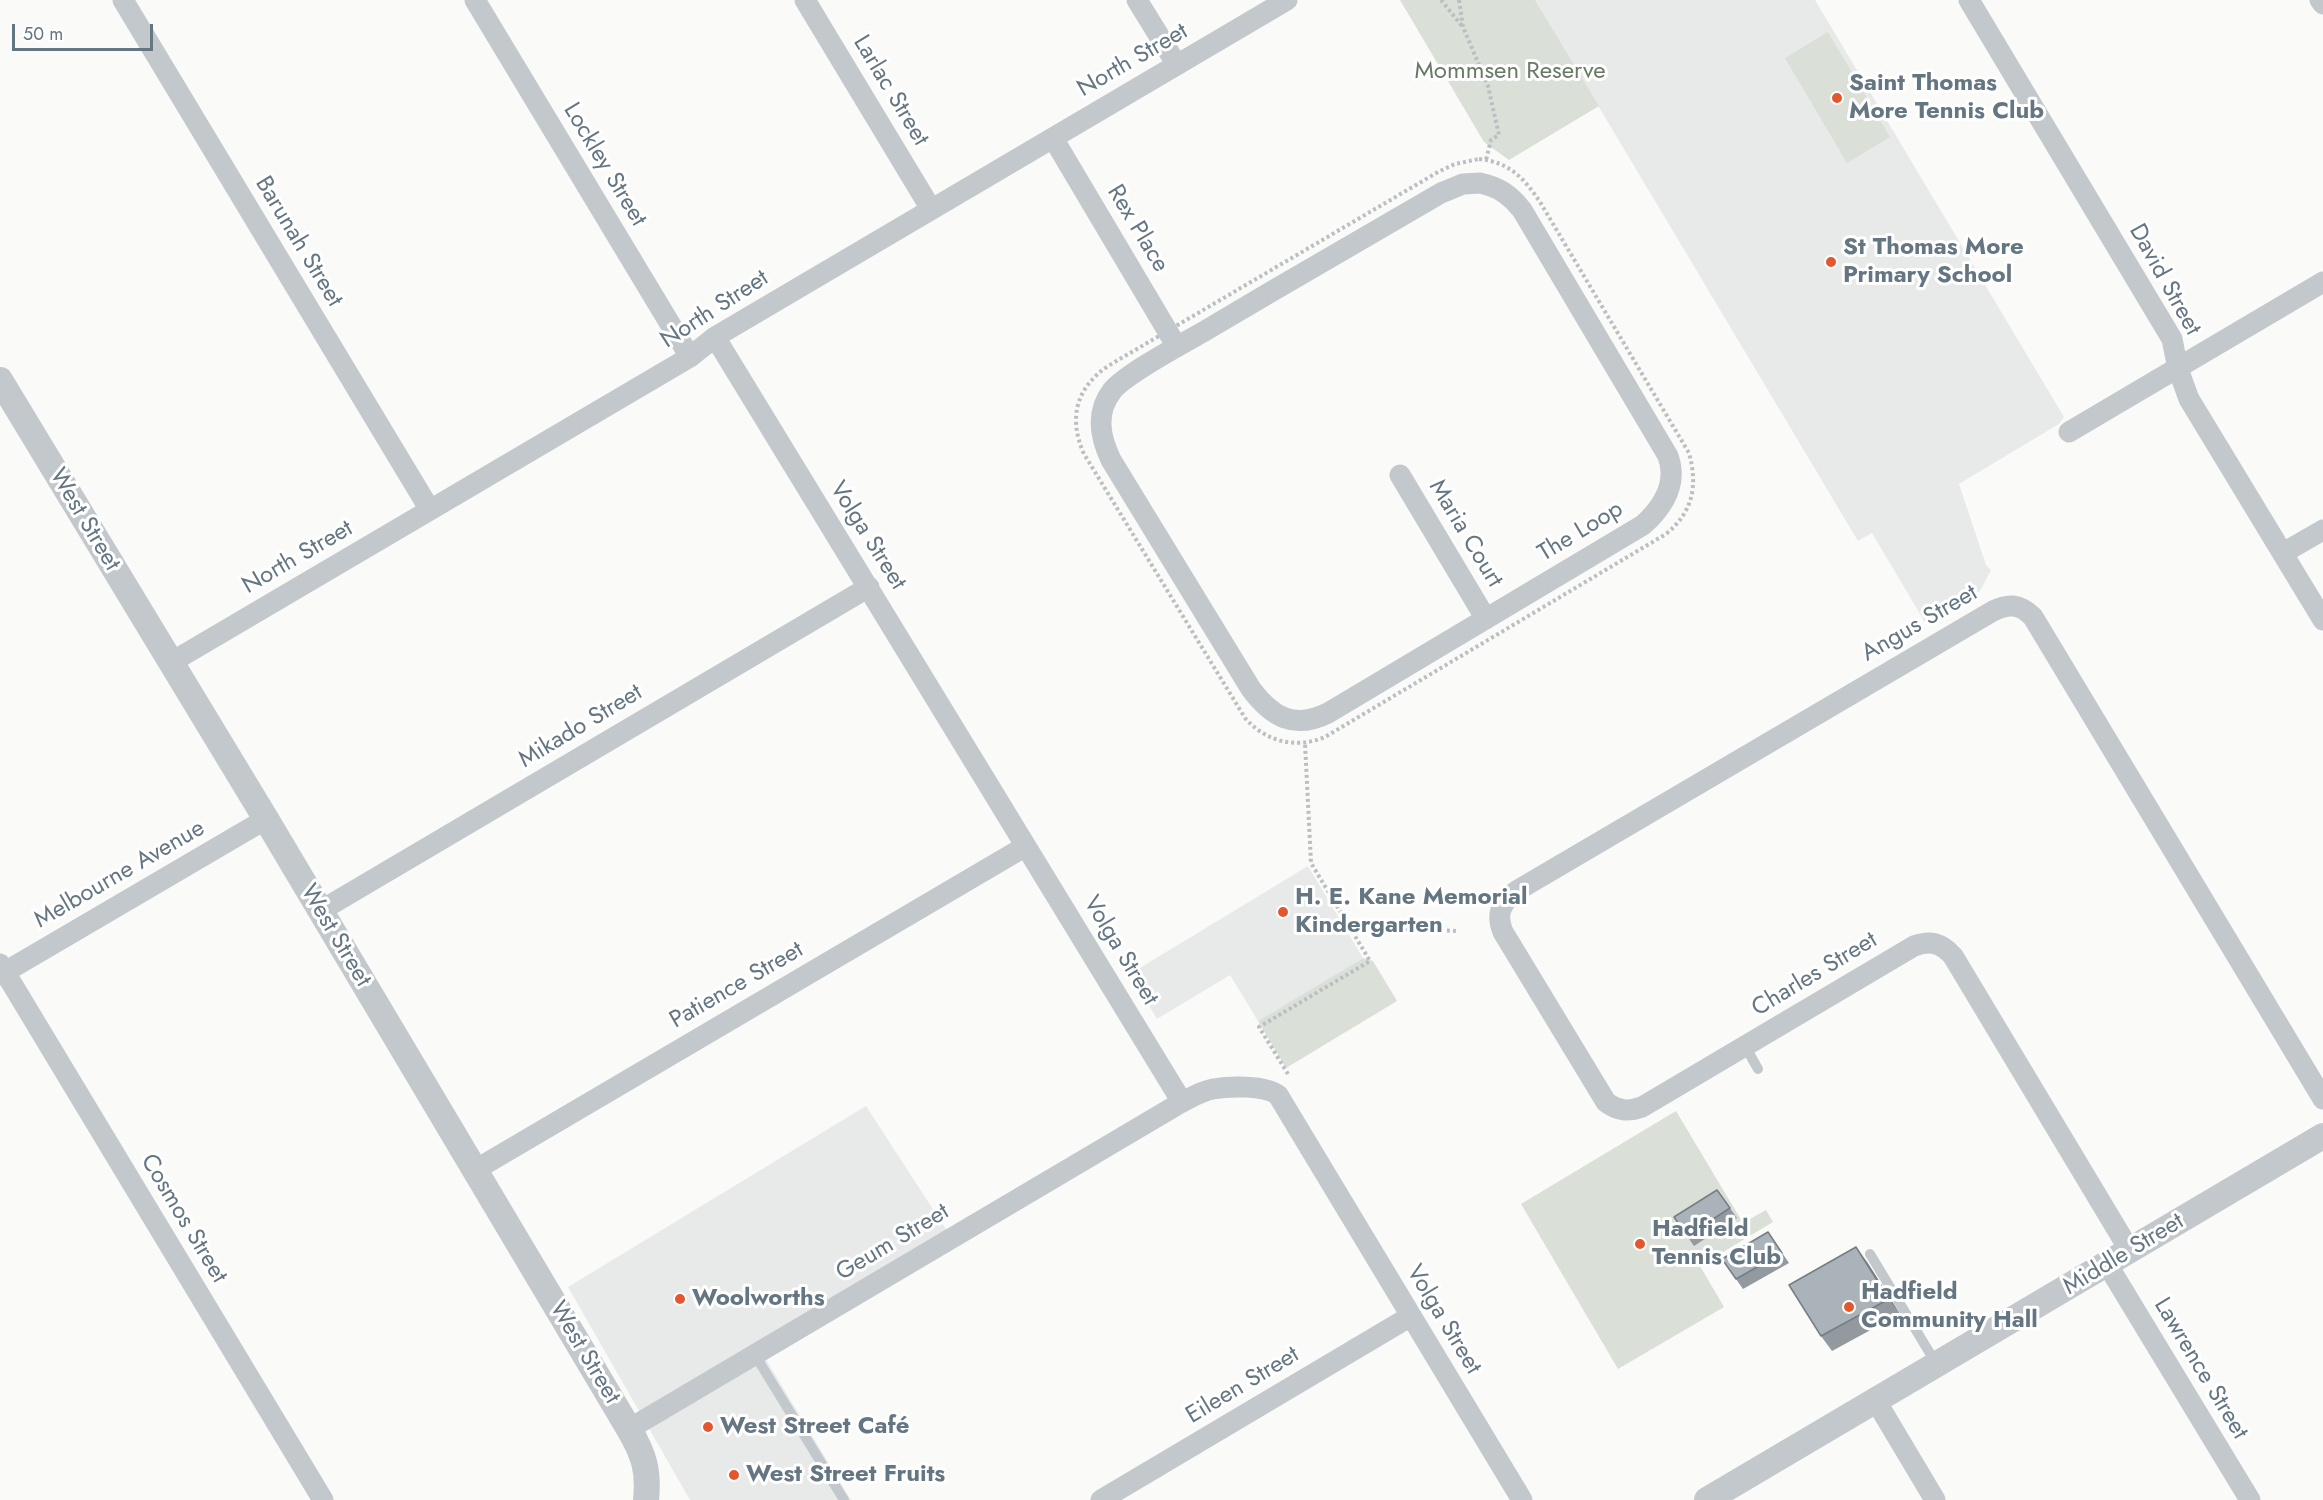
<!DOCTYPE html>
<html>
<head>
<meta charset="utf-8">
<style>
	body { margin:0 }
	#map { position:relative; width:2323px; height:1500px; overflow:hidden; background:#fafaf8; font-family:Jost,sans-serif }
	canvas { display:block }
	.scale { position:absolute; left:12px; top:24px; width:141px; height:27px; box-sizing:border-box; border:3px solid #657683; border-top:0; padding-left:8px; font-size:18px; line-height:21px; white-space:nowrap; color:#657683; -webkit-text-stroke:4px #fff; paint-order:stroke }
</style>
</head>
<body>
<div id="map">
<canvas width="2323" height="1500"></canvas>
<div class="scale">50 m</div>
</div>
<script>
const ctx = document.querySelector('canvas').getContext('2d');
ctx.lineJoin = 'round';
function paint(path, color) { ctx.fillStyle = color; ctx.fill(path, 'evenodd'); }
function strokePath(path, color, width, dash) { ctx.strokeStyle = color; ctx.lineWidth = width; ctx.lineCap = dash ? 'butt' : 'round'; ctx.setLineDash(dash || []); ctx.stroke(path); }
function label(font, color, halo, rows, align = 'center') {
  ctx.font = font + ' Jost,sans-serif'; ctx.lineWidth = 6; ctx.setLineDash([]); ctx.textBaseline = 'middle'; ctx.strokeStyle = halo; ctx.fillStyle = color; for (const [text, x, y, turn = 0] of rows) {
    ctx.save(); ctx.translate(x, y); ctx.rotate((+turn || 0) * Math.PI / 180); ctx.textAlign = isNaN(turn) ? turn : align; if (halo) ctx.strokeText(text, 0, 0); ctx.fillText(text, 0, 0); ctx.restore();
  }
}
paint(new Path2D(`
	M 1535,0 L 1815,0 L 2064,417 L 2059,424 L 1959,484 L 1986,565 L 1991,570 L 1980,591 L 1926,624 L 1872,533 L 1858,541 Z
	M 1308,866 L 1363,958 L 1258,1021 L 1230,975 L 1157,1019 L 1130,974 Z
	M 866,1106 L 949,1234 L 762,1353 L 851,1500 L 690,1500 L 568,1287 Z`), '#e8e9e9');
paint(new Path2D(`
	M 1400,0 L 1535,0 L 1599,106 L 1509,160 L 1484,142 Z
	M 1828,32 L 1890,137 L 1847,163 L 1785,58 Z
	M 1363,958 L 1373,961 L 1397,1001 L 1286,1068 L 1258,1021 Z
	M 1676,1111 L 1743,1223 L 1766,1210 L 1773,1222 L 1700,1266 L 1724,1307 L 1618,1369 L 1521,1204 Z`), '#dadfd7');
strokePath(new Path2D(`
	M 1441,0 L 1462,26
	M 1459,0 L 1463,27 L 1488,86 L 1499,135 L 1491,140 L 1486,160
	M 1479,159 C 1509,162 1524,178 1540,202 L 1689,453 C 1698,486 1693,512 1666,534 L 1325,737 C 1296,749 1266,742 1245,718 L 1084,454 C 1068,418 1076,388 1108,366 L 1438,172 L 1455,164 Z
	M 1351,927 L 1459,931
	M 1288,1074 L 1259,1027 L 1370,961 L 1311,863 L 1305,743`), '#bbbfc2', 4, [3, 3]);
strokePath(new Path2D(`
	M 1745,1046 L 1758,1069
	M 1870,1254 L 1937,1365
	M 755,1355 L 844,1500`), '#c3c8cc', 10);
strokePath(new Path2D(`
	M 123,0 L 430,510
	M 475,0 L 690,357
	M 805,0 L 931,209
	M 1137,0 L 1177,65
	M 1969,0 L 2172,339 L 2178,369 L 2189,399 L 2323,620
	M 2320,0 L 2323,4
	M 1053,138 L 1177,347
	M 1480,183 C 1499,187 1510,195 1522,210 L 1668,456 C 1678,484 1663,507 1643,525 L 1328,713 C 1294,730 1272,717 1251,689 L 1111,460 C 1100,437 1095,413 1112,391 C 1125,374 1182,344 1203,332 C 1282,285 1362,239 1441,193 L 1463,184 Z
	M 715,337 L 1182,1102 C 1192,1097 1202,1091 1213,1089 C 1229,1086 1265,1085 1278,1095 L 1522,1500
	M 2069,432 L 2323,282
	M 1400,475 L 1486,619
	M 2283,553 L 2323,530
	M 170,663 L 690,357 L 715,337 L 1287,0
	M 320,911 L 869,587
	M 0,964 L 323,1500
	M 0,975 L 266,819
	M 475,1170 L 1026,846
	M 2130,1251 L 1953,956 C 1941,943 1931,940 1914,946 L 1642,1107 C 1628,1112 1618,1111 1606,1102 L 1503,932 C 1495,913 1502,901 1518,890 L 1993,611 C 2009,603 2020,604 2033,617 L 2323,1099
	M 2107,1264 L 2250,1500
	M 1876,1401 L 1935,1500
	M 629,1429 L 1182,1102
	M 1101,1500 L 1411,1316`), '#c3c8cc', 21);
strokePath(new Path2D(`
	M 0,380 L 266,819 L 629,1429 C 644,1455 649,1470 646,1500
	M 1707,1500 L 2323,1136`), '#c3c8cc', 26);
paint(new Path2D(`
	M 1717,1190 L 1737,1218 L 1694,1246 L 1674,1217 Z
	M 1768,1232 L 1789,1263 L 1743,1289 L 1722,1259 Z
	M 1867,1262 L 1900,1314 L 1832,1351 L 1821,1336 Z`), '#929a9f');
paint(new Path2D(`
	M 1856,1247 L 1867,1262 L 1900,1314 L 1889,1299 Z`), '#777d82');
const building = new Path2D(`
	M 1717,1190 L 1730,1208 L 1687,1236 L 1674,1217 Z
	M 1768,1232 L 1782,1253 L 1736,1279 L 1722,1259 Z
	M 1856,1247 L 1889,1299 L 1821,1336 L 1789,1285 Z`);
paint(building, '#aab3b9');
strokePath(building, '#777d82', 1.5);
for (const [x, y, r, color] of [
	[1837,98,6,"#e4572e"],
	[1831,262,6,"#e4572e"],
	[1283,912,6,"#e4572e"],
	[1640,1244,6,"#e4572e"],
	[680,1299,6,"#e4572e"],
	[1849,1307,6,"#e4572e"],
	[708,1427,6,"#e4572e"],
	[734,1475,6,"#e4572e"]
]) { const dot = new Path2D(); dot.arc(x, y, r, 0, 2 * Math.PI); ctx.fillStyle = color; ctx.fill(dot); strokePath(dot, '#fff', 2); }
label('24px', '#657683', '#fff', [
	["North Street",1133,61,-30],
	["Larlac Street",890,91,59],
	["Lockley Street",604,165,59],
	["Rex Place",1137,229,59],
	["Barunah Street",298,242,59],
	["David Street",2164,280,61],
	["North Street",715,310,-33],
	["West Street",84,520,59],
	["The Loop",1581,532,-31],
	["Maria Court",1465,534,59],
	["Volga Street",867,536,58],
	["North Street",298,558,-30],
	["Angus Street",1920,624,-30],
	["Mikado Street",581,727,-31],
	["Melbourne Avenue",120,875,-30],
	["West Street",335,936,59],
	["Volga Street",1120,951,59],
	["Charles Street",1815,975,-31],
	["Patience Street",737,986,-30],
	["Cosmos Street",183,1219,59],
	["Geum Street",893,1243,-31],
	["Middle Street",2124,1255,-31],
	["Volga Street",1443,1320,59],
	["West Street",584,1353,59],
	["Lawrence Street",2200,1369,59],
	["Eileen Street",1243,1386,-31]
]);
label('24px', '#687a64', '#fff', [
	["Mommsen Reserve",1510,72]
]);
label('bold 24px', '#657683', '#fff', [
	["Saint Thomas",1849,84],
	["More Tennis Club",1849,112],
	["St Thomas More",1843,248],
	["Primary School",1843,276],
	["H. E. Kane Memorial",1295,898],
	["Kindergarten",1295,926],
	["Hadfield",1652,1230],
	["Tennis Club",1652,1258],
	["Hadfield",1861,1293],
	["Community Hall",1861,1321],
	["Woolworths",692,1299],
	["West Street Café",720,1427],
	["West Street Fruits",746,1475]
], 'left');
</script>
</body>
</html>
